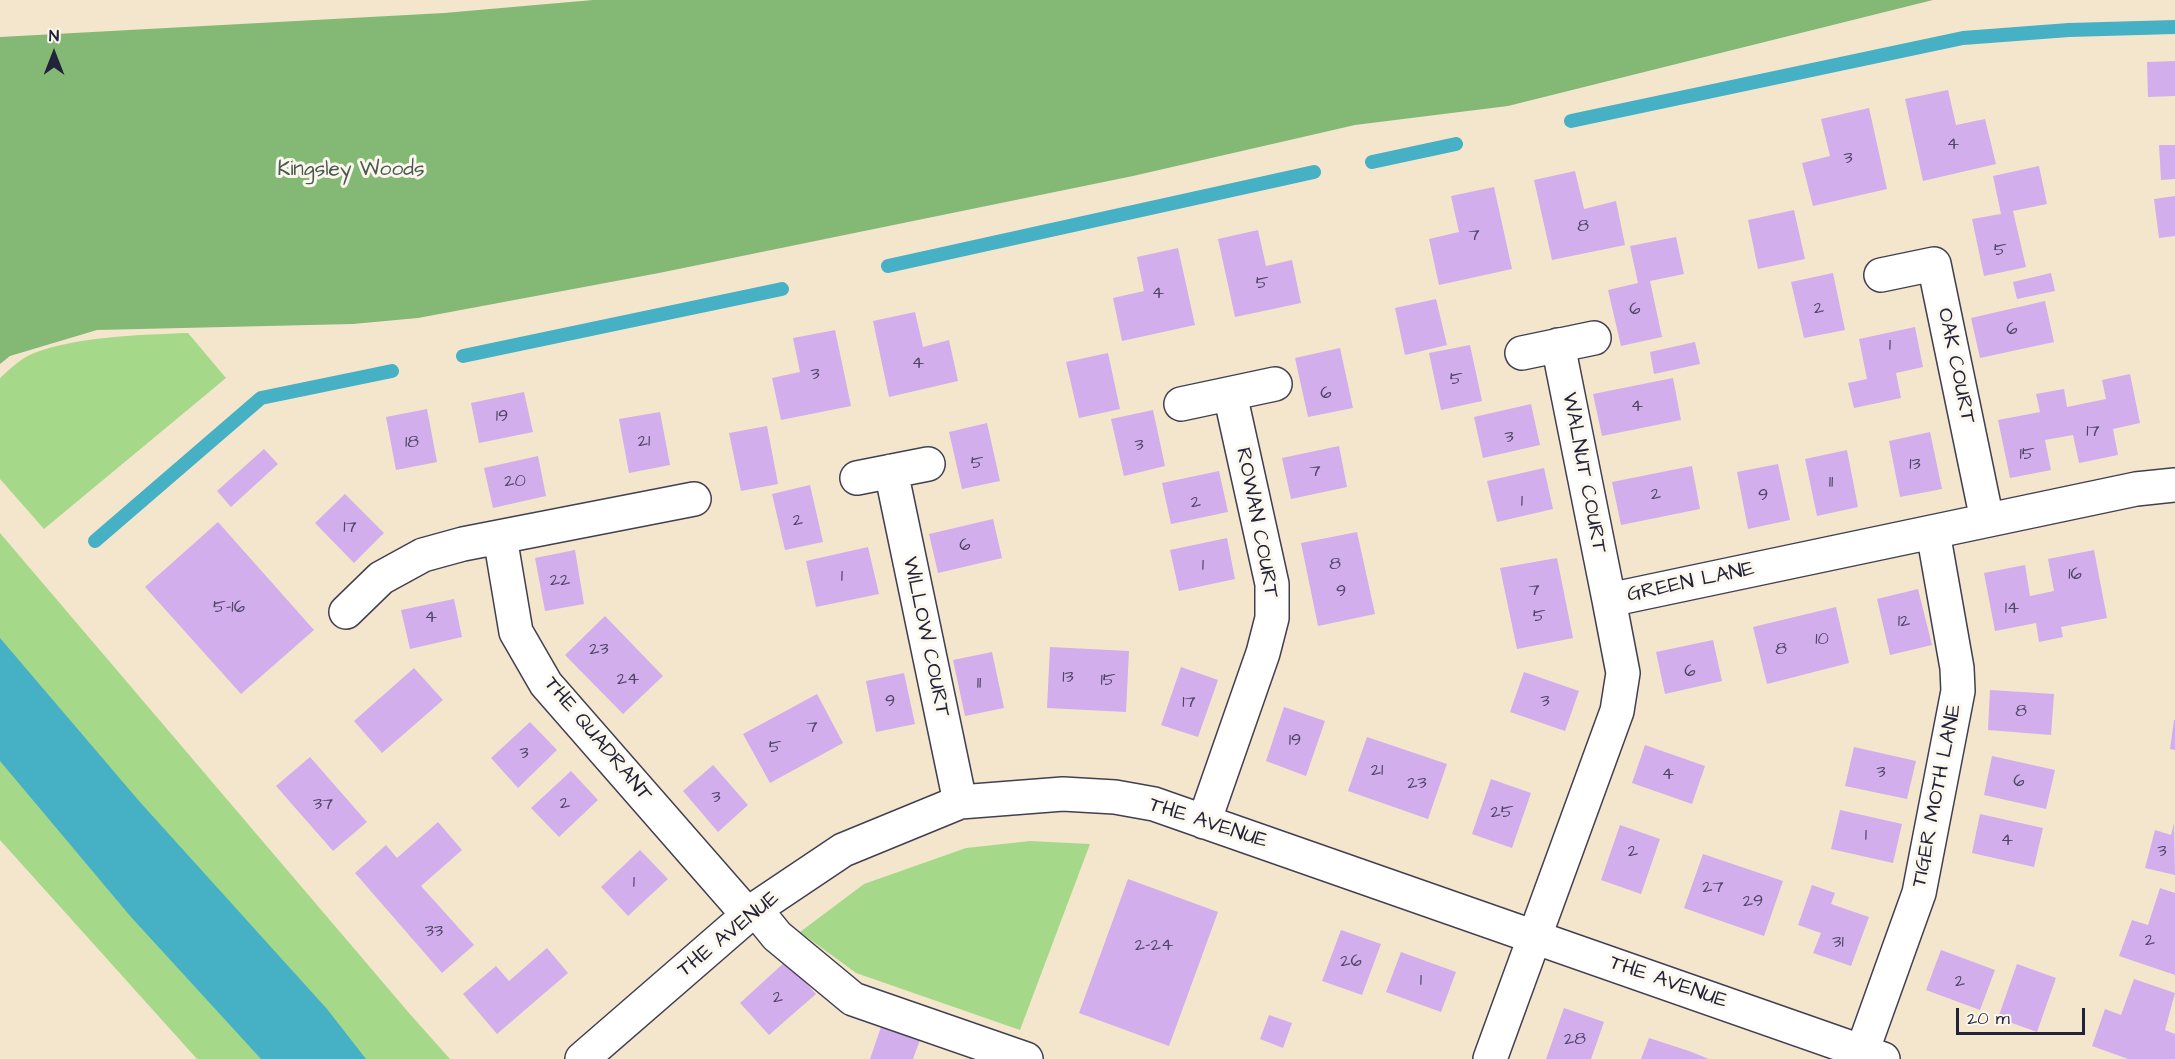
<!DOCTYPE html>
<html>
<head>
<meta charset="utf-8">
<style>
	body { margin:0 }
	#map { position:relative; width:2175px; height:1059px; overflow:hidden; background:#f4e6cd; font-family:"Architects Daughter",sans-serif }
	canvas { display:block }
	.north { position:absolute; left:24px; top:24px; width:60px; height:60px; -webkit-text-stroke:4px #fbf7ec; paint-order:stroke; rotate:0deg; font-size:16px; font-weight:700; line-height:24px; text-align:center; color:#22223b }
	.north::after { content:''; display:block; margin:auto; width:21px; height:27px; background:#22223b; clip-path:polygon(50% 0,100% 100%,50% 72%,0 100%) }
	.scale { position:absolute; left:1956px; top:1008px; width:129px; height:27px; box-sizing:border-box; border:3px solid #22223b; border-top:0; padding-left:8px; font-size:18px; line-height:21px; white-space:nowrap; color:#22223b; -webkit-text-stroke:4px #fbf7ec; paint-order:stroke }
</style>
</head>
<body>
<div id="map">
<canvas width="2175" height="1059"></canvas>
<div class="north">N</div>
<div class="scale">20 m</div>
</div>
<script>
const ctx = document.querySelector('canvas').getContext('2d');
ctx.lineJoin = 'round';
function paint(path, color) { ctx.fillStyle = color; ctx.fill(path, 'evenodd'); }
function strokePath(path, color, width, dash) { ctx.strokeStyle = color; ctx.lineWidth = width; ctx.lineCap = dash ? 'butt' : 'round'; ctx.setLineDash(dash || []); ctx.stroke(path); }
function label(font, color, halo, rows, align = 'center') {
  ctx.font = font + ' "Architects Daughter",sans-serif'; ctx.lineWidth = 6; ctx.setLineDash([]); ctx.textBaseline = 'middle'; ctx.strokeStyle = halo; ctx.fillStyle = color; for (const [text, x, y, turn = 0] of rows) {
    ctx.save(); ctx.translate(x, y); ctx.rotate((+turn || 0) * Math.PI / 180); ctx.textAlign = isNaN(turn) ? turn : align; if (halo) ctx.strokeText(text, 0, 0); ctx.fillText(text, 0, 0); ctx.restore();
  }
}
paint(new Path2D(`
	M 188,333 L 226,378 L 44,529 L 0,479 L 0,378 C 10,369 21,358 34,353 C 80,336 139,335 188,333 Z
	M 0,533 L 409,1013 L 450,1059 L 197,1059 L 0,840 Z
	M 1030,841 L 1090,844 L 1020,1030 L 856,973 L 800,932 L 864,884 L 966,848 Z`), '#a5d989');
paint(new Path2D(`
	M 593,0 L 1933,0 L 1508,106 L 1355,125 L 1133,176 L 659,273 L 418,318 L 353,324 L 97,330 L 10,356 L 0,364 L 0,37 L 444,13 Z`), '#84b975');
paint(new Path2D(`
	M 0,638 L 139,801 L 327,1009 L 366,1059 L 261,1059 L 131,917 L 0,761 Z`), '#46b0c5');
strokePath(new Path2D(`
	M 1571,121 L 1963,38 L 2069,30 L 2175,27
	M 1372,162 L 1456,144
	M 888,266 L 1314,172
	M 463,356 L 782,289
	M 95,541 L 261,398 L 392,371`), '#46b0c5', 14);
paint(new Path2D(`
	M 2175,61 L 2175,96 L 2148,97 L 2147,62 Z
	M 1948,90 L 1956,125 L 1985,119 L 1996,164 L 1923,181 L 1905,99 Z
	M 1869,108 L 1887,189 L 1813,206 L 1802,163 L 1830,156 L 1821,119 Z
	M 2159,145 L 2175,145 L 2175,179 L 2161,180 Z
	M 2039,166 L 2047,204 L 2013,211 L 2026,267 L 1984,276 L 1972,219 L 2001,214 L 1993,176 Z
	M 1575,171 L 1584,209 L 1616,201 L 1625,245 L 1552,260 L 1534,180 Z
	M 1494,187 L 1512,269 L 1439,285 L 1429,239 L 1459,232 L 1451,196 Z
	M 2175,196 L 2175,236 L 2159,238 L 2154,199 Z
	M 1794,210 L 1805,259 L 1758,269 L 1748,220 Z
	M 1258,230 L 1266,266 L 1292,260 L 1301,303 L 1235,317 L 1218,239 Z
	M 1676,237 L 1684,274 L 1650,281 L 1662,337 L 1621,346 L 1608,290 L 1638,283 L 1630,246 Z
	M 1178,248 L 1195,325 L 1122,341 L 1113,298 L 1144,291 L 1137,257 Z
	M 1833,273 L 1845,330 L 1804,338 L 1791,282 Z
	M 2051,273 L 2055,291 L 2017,299 L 2013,282 Z
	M 1436,299 L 1447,345 L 1405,355 L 1395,308 Z
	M 2045,301 L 2054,342 L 1980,358 L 1971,318 Z
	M 915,312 L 923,347 L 949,340 L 958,381 L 889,397 L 873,321 Z
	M 1915,327 L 1923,367 L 1896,373 L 1901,398 L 1854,408 L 1848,383 L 1867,379 L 1859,339 Z
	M 835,330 L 851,406 L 781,420 L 772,378 L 800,372 L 793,338 Z
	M 1695,342 L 1700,364 L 1654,374 L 1650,352 Z
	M 1470,345 L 1482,401 L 1441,410 L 1429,353 Z
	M 1340,348 L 1353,408 L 1308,417 L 1295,358 Z
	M 1108,353 L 1120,409 L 1079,418 L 1066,362 Z
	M 2130,374 L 2140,423 L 2113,429 L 2118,455 L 2079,463 L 2073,435 L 2045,440 L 2051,470 L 2010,478 L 1998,420 L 2040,412 L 2036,394 L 2064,389 L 2067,407 L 2106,399 L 2102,380 Z
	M 1673,378 L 1681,420 L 1602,436 L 1593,394 Z
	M 524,392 L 533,432 L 479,443 L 471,403 Z
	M 1531,404 L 1540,445 L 1483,458 L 1474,417 Z
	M 427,409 L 437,462 L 396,470 L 386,417 Z
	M 1153,410 L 1165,466 L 1124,476 L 1111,419 Z
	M 660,412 L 670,465 L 629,473 L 619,419 Z
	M 987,423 L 1000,481 L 962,489 L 949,432 Z
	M 767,426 L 778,484 L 741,491 L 729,433 Z
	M 1930,432 L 1942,489 L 1900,497 L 1889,441 Z
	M 1339,446 L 1347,487 L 1291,499 L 1282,458 Z
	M 264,449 L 278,464 L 231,507 L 217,491 Z
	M 1847,450 L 1858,507 L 1817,516 L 1805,459 Z
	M 538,456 L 546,496 L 493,508 L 484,468 Z
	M 1778,464 L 1790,520 L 1748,529 L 1737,472 Z
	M 1692,466 L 1700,509 L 1621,525 L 1612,482 Z
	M 1544,468 L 1553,509 L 1497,522 L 1487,481 Z
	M 1219,471 L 1228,512 L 1171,524 L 1162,483 Z
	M 810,485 L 823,542 L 785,550 L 772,494 Z
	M 345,494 L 384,533 L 354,563 L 315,523 Z
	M 993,519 L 1002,558 L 938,573 L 929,534 Z
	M 218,522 L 314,630 L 241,694 L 145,587 Z
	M 1357,532 L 1375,614 L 1318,626 L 1301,543 Z
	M 1227,538 L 1235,579 L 1179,591 L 1170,550 Z
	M 868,547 L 879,594 L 816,607 L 806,561 Z
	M 575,550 L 584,604 L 545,611 L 535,558 Z
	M 2094,550 L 2107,618 L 2061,627 L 2063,637 L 2039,642 L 2036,623 L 1995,631 L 1984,573 L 2025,565 L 2030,596 L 2054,591 L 2048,559 Z
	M 1557,558 L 1573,638 L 1517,649 L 1500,568 Z
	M 1918,589 L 1932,645 L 1890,655 L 1877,599 Z
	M 454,599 L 462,637 L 410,649 L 401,610 Z
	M 1836,607 L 1849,663 L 1767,684 L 1753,627 Z
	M 605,616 L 663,676 L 623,714 L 565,655 Z
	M 1713,640 L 1722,681 L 1665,694 L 1656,652 Z
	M 1050,647 L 1129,651 L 1126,712 L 1047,708 Z
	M 992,652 L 1004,708 L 965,716 L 953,660 Z
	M 1181,667 L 1218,680 L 1198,737 L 1161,725 Z
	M 414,668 L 443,700 L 382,753 L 354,721 Z
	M 1524,672 L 1579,691 L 1565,731 L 1510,712 Z
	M 904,673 L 915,724 L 876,732 L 866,681 Z
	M 1990,690 L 2054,694 L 2051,735 L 1988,730 Z
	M 817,694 L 843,743 L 770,783 L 743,734 Z
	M 1284,707 L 1325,721 L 1306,776 L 1266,761 Z
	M 2174,720 L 2175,720 L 2175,750 L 2170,749 Z
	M 530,722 L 557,750 L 518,788 L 491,758 Z
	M 1367,737 L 1447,764 L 1428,819 L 1348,791 Z
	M 1645,745 L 1705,766 L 1692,804 L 1632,783 Z
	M 1854,747 L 1916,761 L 1907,799 L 1845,786 Z
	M 1992,756 L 2055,770 L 2046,809 L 1984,795 Z
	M 310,757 L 367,822 L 333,851 L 276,786 Z
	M 713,765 L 748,805 L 718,832 L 683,791 Z
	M 571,771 L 598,800 L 559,837 L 531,808 Z
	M 1491,779 L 1531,793 L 1512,848 L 1472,834 Z
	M 1840,810 L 1902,824 L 1893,863 L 1831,849 Z
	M 1980,814 L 2043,828 L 2034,867 L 1972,853 Z
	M 438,822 L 462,850 L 421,886 L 474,945 L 442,973 L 355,873 L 386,845 L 397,858 Z
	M 2174,823 L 2175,875 L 2145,868 L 2155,830 L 2171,835 Z
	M 1620,825 L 1660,839 L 1641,894 L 1601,880 Z
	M 640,850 L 668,879 L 628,916 L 601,887 Z
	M 1703,854 L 1783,881 L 1764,936 L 1684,908 Z
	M 1128,879 L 1218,912 L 1169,1046 L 1079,1013 Z
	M 1812,885 L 1835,893 L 1831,904 L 1869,917 L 1851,966 L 1813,953 L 1821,933 L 1798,925 Z
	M 2160,888 L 2175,893 L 2175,975 L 2119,956 L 2132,920 L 2148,925 Z
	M 1341,930 L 1381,944 L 1362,995 L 1322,981 Z
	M 547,948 L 568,973 L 497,1034 L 463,994 L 496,966 L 509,981 Z
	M 1941,950 L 1995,970 L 1980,1010 L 1926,990 Z
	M 1401,952 L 1456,972 L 1441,1012 L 1386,992 Z
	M 786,961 L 816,994 L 769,1035 L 740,1003 Z
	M 2017,964 L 2056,978 L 2037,1032 L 1998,1018 Z
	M 2134,979 L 2175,993 L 2165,1030 L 2175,1034 L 2175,1059 L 2128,1059 L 2092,1046 L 2105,1009 L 2121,1015 Z
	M 1564,1008 L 1604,1022 L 1591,1059 L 1546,1059 Z
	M 1269,1015 L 1292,1023 L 1283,1048 L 1260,1039 Z
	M 881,1027 L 920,1040 L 913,1059 L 870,1059 Z
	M 1649,1038 L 1689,1051 L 1709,1059 L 1641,1059 Z`), '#d2aeec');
const street = new Path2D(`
	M 1881,275 L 1934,264 L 1987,520
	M 1558,345 L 1609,600
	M 1522,353 L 1594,338
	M 1181,404 L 1275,384
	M 891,471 L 960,802
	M 857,478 L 928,464
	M 500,537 L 516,632 L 546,684 L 748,915
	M 346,612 L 381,578 L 423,555 L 463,544 L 694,499
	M 1204,822 L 1263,653 L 1272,618 L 1272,584 L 1230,394
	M 755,909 L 777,936 L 853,999 L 1026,1059
	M 1862,1052 L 1919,893 L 1958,691 L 1957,668 L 1933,532
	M 582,1059 L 755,909 L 843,850 L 960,802 L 1063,794 L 1115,797 L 1154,804 L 1883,1059
	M 1490,1059 L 1617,711 L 1623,673 L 1609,600 L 2136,489 L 2175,485`);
strokePath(street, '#423f51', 36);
strokePath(street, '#fff', 33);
label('18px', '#4e4567', null, [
	["4",1953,145],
	["3",1848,159],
	["8",1583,227],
	["7",1474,236],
	["5",2000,251],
	["5",1262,284],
	["4",1158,294],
	["2",1819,309],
	["6",1635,310],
	["6",2012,330],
	["1",1890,346],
	["4",918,364],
	["3",815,375],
	["5",1456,380],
	["6",1326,394],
	["4",1637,407],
	["19",502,417],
	["17",2093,432],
	["3",1509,438],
	["21",644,442],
	["18",412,443],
	["3",1139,446],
	["15",2027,455],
	["5",977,464],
	["13",1915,465],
	["7",1315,472],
	["20",515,482],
	["11",1831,483],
	["2",1656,495],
	["9",1763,496],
	["1",1522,502],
	["2",1196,503],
	["2",798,521],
	["17",350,528],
	["6",965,546],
	["8",1335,565],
	["1",1203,566],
	["16",2075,575],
	["1",842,577],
	["22",560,581],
	["7",1534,591],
	["9",1341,592],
	["5-16",229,608],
	["14",2012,609],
	["5",1539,617],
	["4",431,618],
	["12",1904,622],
	["10",1822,640],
	["23",599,650],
	["8",1781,650],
	["6",1690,672],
	["13",1068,678],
	["24",628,680],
	["15",1108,681],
	["11",979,684],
	["9",890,702],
	["3",1545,702],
	["17",1189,703],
	["8",2021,712],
	["7",812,728],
	["19",1295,741],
	["5",775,748],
	["3",524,754],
	["21",1377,771],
	["3",1881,773],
	["4",1668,775],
	["6",2019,782],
	["23",1417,784],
	["3",716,798],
	["2",565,804],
	["37",323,805],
	["25",1502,813],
	["1",1866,836],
	["4",2007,841],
	["2",1633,852],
	["3",2162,852],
	["1",634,883],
	["27",1713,888],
	["29",1753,902],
	["33",434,932],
	["2",2150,941],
	["31",1838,943],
	["2-24",1154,946],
	["26",1351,962],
	["1",1421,981],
	["2",1960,982],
	["2",778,998],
	["28",1575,1040]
]);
label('21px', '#495952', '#fbf7ec', [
	["Kingsley Woods",351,171]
]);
label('21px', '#22223b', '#fbf7ec', [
	["OAK COURT",1955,366,78],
	["WALNUT COURT",1583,473,79],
	["ROWAN COURT",1256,523,79],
	["GREEN LANE",1691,583,-12],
	["WILLOW COURT",925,637,78],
	["THE QUADRANT",597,740,50],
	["TIGER MOTH LANE",1938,796,-79],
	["THE AVENUE",1208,824,18],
	["THE AVENUE",729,935,-39],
	["THE AVENUE",1668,983,19]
]);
</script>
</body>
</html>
